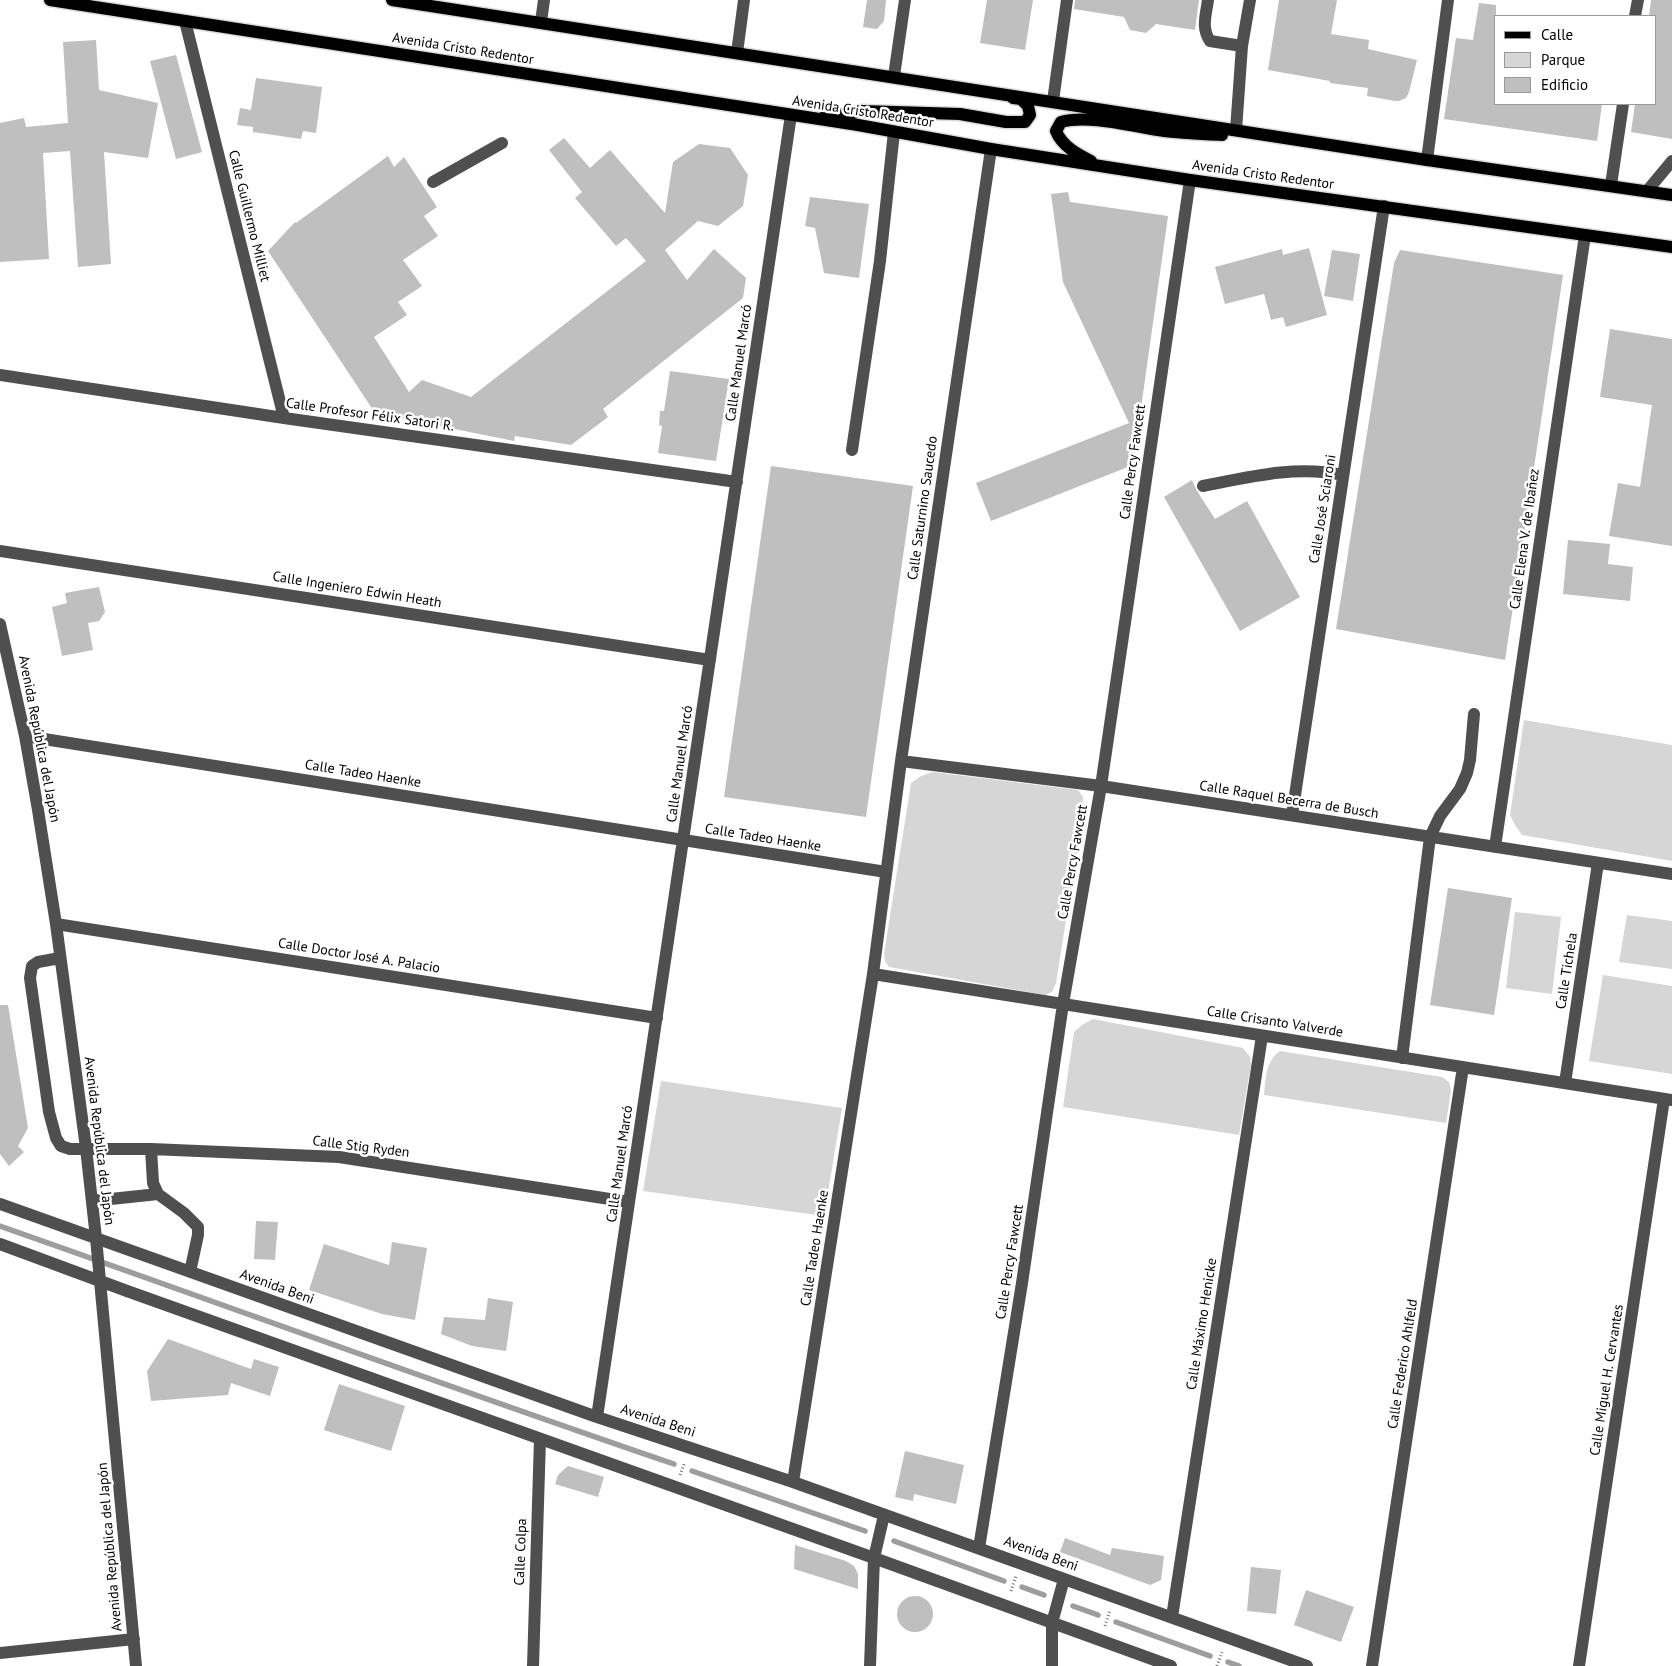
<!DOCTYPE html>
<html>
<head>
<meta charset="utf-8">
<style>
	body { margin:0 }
	#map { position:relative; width:1672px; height:1666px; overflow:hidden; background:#fff; font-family:"PT Sans",sans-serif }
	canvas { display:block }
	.legend { position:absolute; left:1494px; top:15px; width:162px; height:90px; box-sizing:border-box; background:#fff; border:1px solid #999; margin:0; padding:6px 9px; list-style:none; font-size:15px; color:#000 }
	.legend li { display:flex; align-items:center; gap:10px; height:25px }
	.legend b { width:25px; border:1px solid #999 }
</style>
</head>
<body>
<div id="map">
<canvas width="1672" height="1666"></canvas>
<ul class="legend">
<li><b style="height:6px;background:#000"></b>Calle</li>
<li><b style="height:14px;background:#d6d6d6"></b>Parque</li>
<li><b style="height:14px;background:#bfbfbf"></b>Edificio</li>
</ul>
</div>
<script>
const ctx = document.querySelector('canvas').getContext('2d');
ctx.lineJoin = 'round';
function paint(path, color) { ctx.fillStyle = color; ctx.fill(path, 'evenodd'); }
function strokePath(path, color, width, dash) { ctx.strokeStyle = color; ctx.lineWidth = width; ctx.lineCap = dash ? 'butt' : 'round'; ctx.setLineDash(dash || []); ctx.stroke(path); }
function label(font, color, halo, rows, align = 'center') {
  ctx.font = font + ' "PT Sans",sans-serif'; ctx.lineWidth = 5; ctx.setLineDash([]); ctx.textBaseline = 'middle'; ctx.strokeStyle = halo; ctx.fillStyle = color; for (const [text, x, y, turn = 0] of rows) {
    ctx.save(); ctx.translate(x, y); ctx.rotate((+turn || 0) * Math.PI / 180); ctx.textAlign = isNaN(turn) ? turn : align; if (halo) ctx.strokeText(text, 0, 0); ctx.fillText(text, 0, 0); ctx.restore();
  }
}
paint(new Path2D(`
	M 1524,720 L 1672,745 L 1672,861 L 1522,835 L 1515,825 L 1510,815 Z
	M 933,772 L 1078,790 L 1083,797 L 1083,814 L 1056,983 L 1052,992 L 1045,995 L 889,967 L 885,961 L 884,954 L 911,783 L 921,776 Z
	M 1515,912 L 1561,917 L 1552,994 L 1506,988 Z
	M 1627,915 L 1672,921 L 1672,969 L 1619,962 Z
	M 1603,975 L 1672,986 L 1672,1074 L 1589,1061 Z
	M 1093,1019 L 1243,1048 L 1250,1057 L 1251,1065 L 1239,1135 L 1063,1107 L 1074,1032 L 1082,1025 Z
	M 1280,1051 L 1442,1077 L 1449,1082 L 1451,1090 L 1446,1123 L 1264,1095 C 1266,1078 1265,1062 1280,1051 Z
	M 661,1081 L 842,1108 L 824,1216 L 643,1191 Z`), '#d6d6d6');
strokePath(new Path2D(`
	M 0,1226 C 225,1305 448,1387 674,1464
	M 692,1471 L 865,1531
	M 894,1541 L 1004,1581
	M 1022,1587 L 1044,1595
	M 1073,1606 L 1098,1615
	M 1116,1622 L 1210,1656
	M 1228,1662 L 1239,1666`), '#9d9d9d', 5.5);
paint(new Path2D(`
	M 867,0 L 886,0 L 884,21 L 877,29 L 863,27 Z
	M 987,0 L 1033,0 L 1025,50 L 980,43 Z
	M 1075,0 L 1199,0 L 1195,30 L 1156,24 L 1146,33 L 1130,30 L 1124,17 L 1074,9 Z
	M 1279,0 L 1337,0 L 1331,34 L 1369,40 L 1368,49 L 1417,60 L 1409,92 L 1406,98 L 1399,101 L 1395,101 L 1367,96 L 1368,88 L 1330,83 L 1330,81 L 1268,70 Z
	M 1651,0 L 1672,0 L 1672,139 L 1631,132 L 1635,104 L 1656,104 L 1656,16 L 1649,16 Z
	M 1479,3 L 1496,5 L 1496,104 L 1602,104 L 1597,141 L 1444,119 L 1456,38 L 1473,40 Z
	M 96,40 L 99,90 L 158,103 L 148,158 L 104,152 L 111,264 L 78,267 L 70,151 L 43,153 L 49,259 L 0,262 L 0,123 L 24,118 L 26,127 L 68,123 L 63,42 Z
	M 176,55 L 202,152 L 176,159 L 150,61 Z
	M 256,78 L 322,87 L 316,133 L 303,131 L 301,139 L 253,132 L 253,127 L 237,125 L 240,108 L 251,110 Z
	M 564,138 L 590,168 L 610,150 L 665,213 L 673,162 L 699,144 L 730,148 L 748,175 L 743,206 L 718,226 L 698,221 L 665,250 L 687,280 L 714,249 L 746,278 L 743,298 L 603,409 L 608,417 L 571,445 L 515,436 L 514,441 L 375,413 L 268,251 L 295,222 L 296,223 L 388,156 L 394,167 L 404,157 L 437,207 L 424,216 L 438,236 L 403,260 L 422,286 L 398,302 L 407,315 L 374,337 L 409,392 L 422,380 L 471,397 L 646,261 L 626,238 L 616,246 L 575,198 L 582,192 L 549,150 Z
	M 1068,192 L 1070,202 L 1168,216 L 1133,465 L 991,521 L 976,483 L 1129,423 L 1063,282 L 1051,194 Z
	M 810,197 L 869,204 L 859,278 L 824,273 L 815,228 L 805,226 Z
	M 1309,248 L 1327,315 L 1286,327 L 1283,317 L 1271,320 L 1264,294 L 1225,304 L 1215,267 L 1282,249 L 1283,255 Z
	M 1332,250 L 1360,254 L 1353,301 L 1324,296 Z
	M 1400,250 L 1563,275 L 1505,660 L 1336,629 L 1394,263 Z
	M 1610,329 L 1672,339 L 1672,546 L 1609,536 L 1618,483 L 1640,487 L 1652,405 L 1600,397 Z
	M 670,371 L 729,379 L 716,461 L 658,453 L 662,426 L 659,425 L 660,411 L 664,411 Z
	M 771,466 L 913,486 L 866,817 L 724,797 Z
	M 1192,480 L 1197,491 L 1215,519 L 1247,501 L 1300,597 L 1240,631 L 1164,497 Z
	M 1568,540 L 1610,544 L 1608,564 L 1633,567 L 1630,601 L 1563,594 Z
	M 99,587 L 105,612 L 99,621 L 88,623 L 93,650 L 62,656 L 52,607 L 67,603 L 65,593 Z
	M 1448,888 L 1512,898 L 1494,1015 L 1430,1005 Z
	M 0,1005 L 8,1005 L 28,1128 L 18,1146 L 24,1152 L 9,1166 L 0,1154 Z
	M 256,1221 L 278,1222 L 275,1260 L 254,1259 Z
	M 392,1242 L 427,1248 L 415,1320 L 382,1314 L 309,1290 L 324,1244 L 389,1265 Z
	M 488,1298 L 513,1302 L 506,1351 L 472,1346 L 441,1334 L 444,1317 L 485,1320 Z
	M 168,1339 L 251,1369 L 254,1359 L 279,1367 L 270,1396 L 231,1383 L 228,1395 L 151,1401 L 147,1371 Z
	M 339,1384 L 405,1406 L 391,1451 L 324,1430 Z
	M 905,1451 L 964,1465 L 956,1504 L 914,1494 L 913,1501 L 895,1497 Z
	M 568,1466 L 604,1477 L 598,1497 L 555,1484 L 558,1475 Z
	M 1065,1538 L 1110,1555 L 1112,1548 L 1164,1556 L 1161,1580 L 1150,1585 L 1060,1552 Z
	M 795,1545 L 846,1561 L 854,1566 L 858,1574 L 858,1589 L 794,1569 Z
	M 1251,1567 L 1281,1570 L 1276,1614 L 1247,1611 Z
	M 1306,1590 L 1354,1607 L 1341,1642 L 1294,1625 Z
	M897 1614a18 18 0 1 1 36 0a18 18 0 1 1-36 0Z`), '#bfbfbf');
const major = new Path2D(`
	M 50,0 L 858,125 L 991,149 L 1190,180 L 1672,247
	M 392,0 L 1427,160 L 1672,195
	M 824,117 L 863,111 L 960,114 L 1006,122 L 1025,122 L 1030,115 L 1028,106 L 1021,99 L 1013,98
	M 1091,161 C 1077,154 1062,146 1056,131 L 1061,122 C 1088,114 1135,127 1164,131 C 1183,133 1203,134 1222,135`);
strokePath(major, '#dbdbdb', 15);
strokePath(new Path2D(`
	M 680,1475 L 685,1462
	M 1011,1591 L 1016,1576
	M 1105,1626 L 1110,1610
	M 1217,1666 L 1222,1652`), '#717171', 3, [1, 2.5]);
strokePath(new Path2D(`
	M 1208,0 C 1206,15 1201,28 1210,41 L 1242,46
	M 1635,16 L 1638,0
	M 185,21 L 284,418
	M 541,22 L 544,0
	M 737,53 L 744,0
	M 894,76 L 905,0
	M 1053,101 L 1067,0
	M 1236,130 L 1242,46 L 1250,0
	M 1427,160 L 1448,0
	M 433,182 L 502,143
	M 1611,185 L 1623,104
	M 1647,191 L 1672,161
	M 0,375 L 284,418 L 737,482
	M 852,450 L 880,261 L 894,132
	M 1203,486 C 1249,477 1296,465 1343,475
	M 0,551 L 710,660
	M 0,624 L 25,736 L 38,810 L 56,924 L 86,1148 L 96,1238 L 136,1666
	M 25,736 L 886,872
	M 901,761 L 1101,786 L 1672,874
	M 1292,815 L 1384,206
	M 1495,847 L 1585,235
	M 56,924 L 657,1018
	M 60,958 L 38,962 L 32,966 L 30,978 L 49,1112 L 56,1138 L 61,1146 L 70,1149 L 151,1149 L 339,1157 L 629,1202
	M 873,974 L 1672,1100
	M 1402,1058 L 1430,837 L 1440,816 L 1460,789 L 1467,773 L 1470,760 L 1474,714
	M 1565,1083 L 1598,863
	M 151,1149 L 153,1183 L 158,1194 L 184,1213 L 198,1227 L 198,1235 L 190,1272
	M 92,1201 L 158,1194
	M 0,1204 L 597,1417 L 793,1482 L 1307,1666
	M 0,1244 L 127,1291 L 874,1558 L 1171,1666
	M 597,1417 L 791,115
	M 793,1482 L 873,974 L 901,761 L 991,149
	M 979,1548 L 1022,1283 L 1063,1004 L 1101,786 L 1190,180
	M 1172,1617 L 1262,1036
	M 0,1653 L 134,1639
	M 533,1666 L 540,1439
	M 870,1666 L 874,1558 L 884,1515
	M 1052,1666 L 1052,1623 L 1064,1579
	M 1372,1666 L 1463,1067
	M 1579,1666 L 1664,1099`), '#4f4f4f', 12);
strokePath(major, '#000', 12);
label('14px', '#000', '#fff', [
	["Avenida Cristo Redentor",463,49,9],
	["Avenida Cristo Redentor",863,112,9],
	["Avenida Cristo Redentor",1263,175,8],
	["Calle Guillermo Milliet",249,216,76],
	["Calle Manuel Marcó",739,363,-82],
	["Calle Profesor Félix Satori R.",370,415,8],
	["Calle Percy Fawcett",1133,462,-82],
	["Calle Saturnino Saucedo",923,508,-82],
	["Calle José Sciaroni",1323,509,-81],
	["Calle Elena V. de Ibañez",1525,539,-82],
	["Calle Ingeniero Edwin Heath",357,590,9],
	["Avenida República del Japón",39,739,79],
	["Calle Manuel Marcó",680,764,-82],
	["Calle Tadeo Haenke",363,774,9],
	["Calle Raquel Becerra de Busch",1289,800,9],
	["Calle Tadeo Haenke",763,838,9],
	["Calle Percy Fawcett",1073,862,-80],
	["Calle Doctor José A. Palacio",359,956,9],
	["Calle Tichela",1567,971,-81],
	["Calle Crisanto Valverde",1275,1022,9],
	["Avenida República del Japón",99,1141,83],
	["Calle Stig Ryden",361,1147,7],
	["Calle Manuel Marcó",620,1164,-82],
	["Calle Tadeo Haenke",815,1248,-81],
	["Calle Percy Fawcett",1010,1262,-81],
	["Avenida Beni",277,1287,20],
	["Calle Máximo Henicke",1202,1324,-81],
	["Calle Federico Ahlfeld",1403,1364,-81],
	["Calle Miguel H. Cervantes",1607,1380,-81],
	["Avenida Beni",658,1421,18],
	["Avenida República del Japón",110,1547,-95],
	["Calle Colpa",521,1552,-88],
	["Avenida Beni",1041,1554,20]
]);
</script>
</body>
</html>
